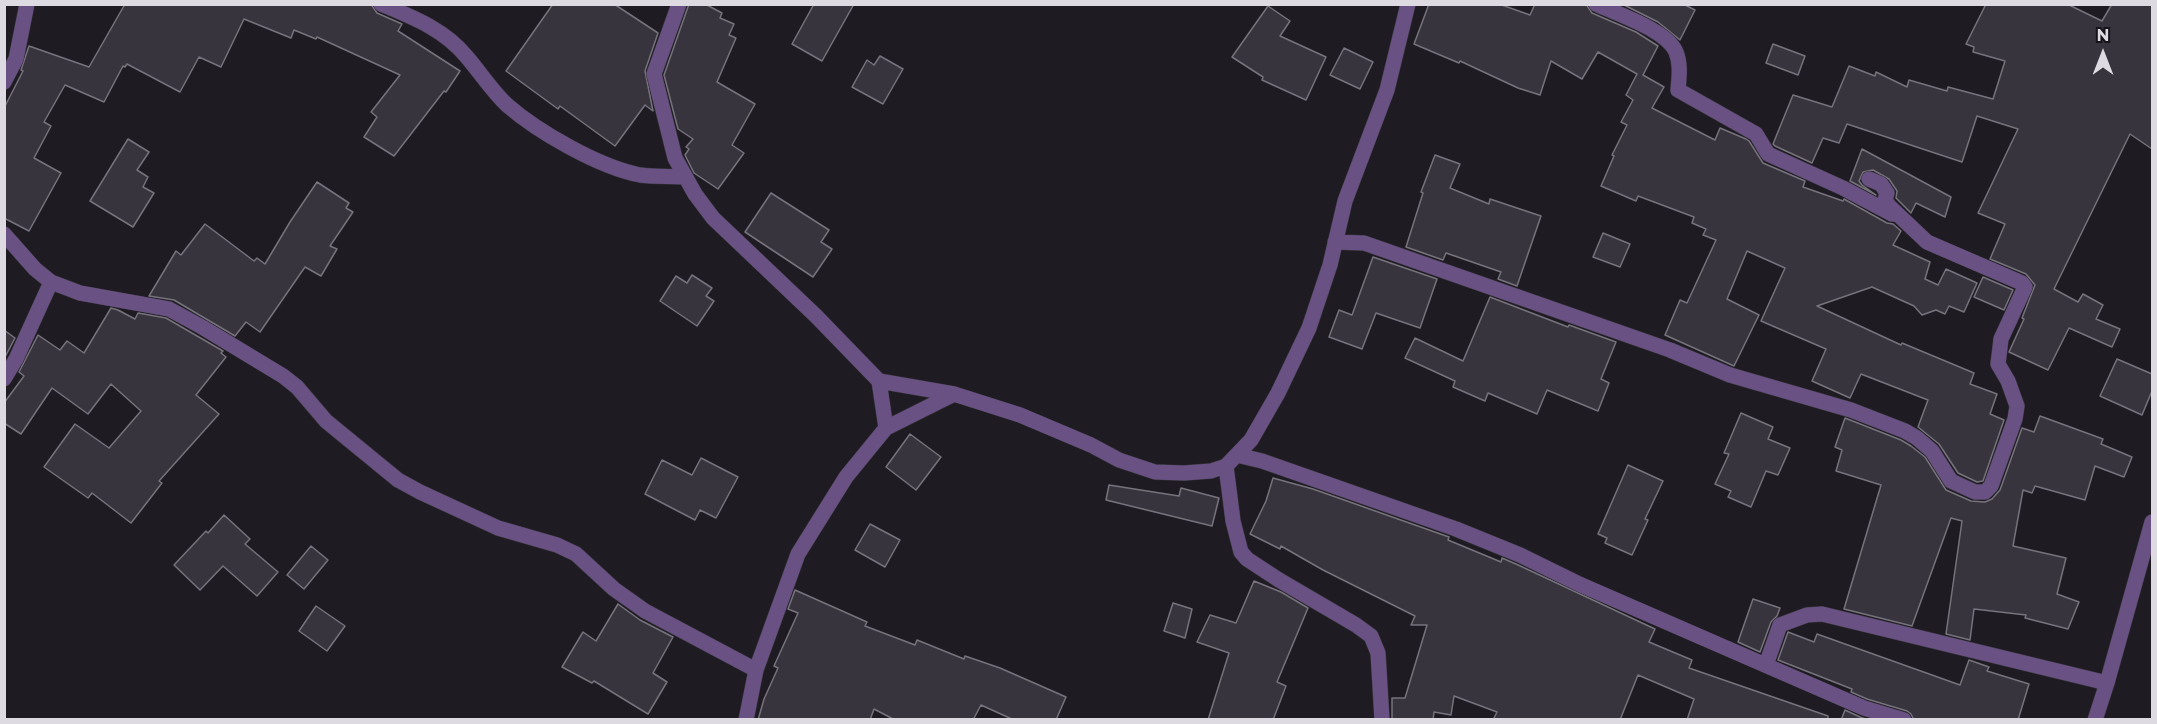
<!DOCTYPE html>
<html>
<head>
<meta charset="utf-8">
<style>
	body { margin:0 }
	#map { position:relative; width:2157px; height:724px; overflow:hidden; background:#1e1b23; font-family:Montserrat,sans-serif }
	canvas { display:block }
	.frame { position:absolute; inset:0; border:6px solid #dddbe1; pointer-events:none }
	.north { position:absolute; left:2073px; top:24px; width:60px; height:60px; -webkit-text-stroke:4px #15121a; paint-order:stroke; rotate:0deg; font-size:16px; font-weight:700; line-height:24px; text-align:center; color:#dddbe1 }
	.north::after { content:''; display:block; margin:auto; width:21px; height:27px; background:#dddbe1; clip-path:polygon(50% 0,100% 100%,50% 72%,0 100%) }
</style>
</head>
<body>
<div id="map">
<canvas width="2157" height="724"></canvas>
<div class="frame"></div>
<div class="north">N</div>
</div>
<script>
const ctx = document.querySelector('canvas').getContext('2d');
ctx.lineJoin = 'round';
function paint(path, color) { ctx.fillStyle = color; ctx.fill(path, 'evenodd'); }
function strokePath(path, color, width, dash) { ctx.strokeStyle = color; ctx.lineWidth = width; ctx.lineCap = dash ? 'butt' : 'round'; ctx.setLineDash(dash || []); ctx.stroke(path); }
const building = new Path2D(`
	M 125,4 L 371,4 L 377,13 L 402,24 L 398,31 L 460,71 L 446,92 L 444,91 L 394,156 L 364,137 L 377,117 L 371,112 L 400,75 L 317,37 L 316,39 L 294,30 L 291,38 L 244,19 L 221,67 L 199,57 L 180,92 L 127,64 L 125,67 L 123,66 L 104,102 L 65,85 L 44,122 L 51,126 L 34,158 L 61,173 L 29,231 L 4,218 L 4,108 L 23,71 L 21,70 L 29,46 L 89,67 Z
	M 553,4 L 614,4 L 658,33 L 645,71 L 653,111 L 645,105 L 615,146 L 560,106 L 558,109 L 506,71 Z
	M 689,4 L 705,4 L 722,13 L 720,18 L 734,24 L 729,35 L 736,38 L 717,82 L 755,104 L 732,145 L 744,153 L 718,189 L 694,173 L 685,155 L 689,149 L 686,147 L 693,139 L 678,129 L 664,75 Z
	M 814,4 L 854,4 L 822,61 L 792,44 Z
	M 1429,4 L 1499,4 L 1530,15 L 1535,4 L 1586,4 L 1592,13 L 1636,32 L 1658,46 L 1643,75 L 1664,87 L 1652,108 L 1715,140 L 1720,128 L 1746,139 L 1749,141 L 1763,163 L 1805,181 L 1803,187 L 1843,201 L 1844,199 L 1887,223 L 1893,224 L 1901,231 L 1893,245 L 1930,262 L 1925,279 L 1938,285 L 1946,269 L 1977,283 L 1964,312 L 1949,306 L 1945,314 L 1936,310 L 1922,315 L 1914,306 L 1872,287 L 1817,306 L 1901,345 L 1902,343 L 1974,373 L 1970,384 L 1997,394 L 1990,414 L 2004,420 L 1983,481 L 1977,482 L 1958,473 L 1939,444 L 1918,427 L 1928,400 L 1861,374 L 1850,398 L 1812,381 L 1826,349 L 1761,321 L 1785,268 L 1747,251 L 1727,299 L 1759,315 L 1734,366 L 1665,335 L 1680,300 L 1687,303 L 1716,240 L 1703,235 L 1706,229 L 1692,223 L 1694,217 L 1638,196 L 1636,201 L 1601,186 L 1614,156 L 1612,155 L 1627,125 L 1621,122 L 1633,100 L 1626,95 L 1637,74 L 1598,52 L 1582,79 L 1551,61 L 1540,95 L 1518,88 L 1460,61 L 1459,63 L 1414,44 Z
	M 1622,4 L 1683,4 L 1695,10 L 1680,40 L 1658,22 Z
	M 1986,4 L 2067,4 L 2102,21 L 2112,4 L 2152,4 L 2152,149 L 2130,134 L 2054,289 L 2078,302 L 2083,294 L 2103,305 L 2096,319 L 2120,329 L 2112,347 L 2069,328 L 2048,370 L 2009,352 L 2024,319 L 2022,318 L 2035,285 L 2026,274 L 1990,259 L 2005,224 L 1978,213 L 2018,129 L 1977,116 L 1962,162 L 1847,124 L 1839,143 L 1823,138 L 1812,163 L 1775,146 L 1773,144 L 1793,95 L 1832,107 L 1849,66 L 1875,76 L 1876,72 L 1907,87 L 1909,80 L 1947,91 L 1948,87 L 1993,99 L 2005,61 L 1973,52 L 1974,47 L 1966,44 Z
	M 1268,6 L 1290,21 L 1280,36 L 1326,57 L 1306,100 L 1262,80 L 1263,77 L 1232,57 Z
	M 1773,44 L 1805,56 L 1798,75 L 1766,63 Z
	M 1344,48 L 1373,62 L 1360,89 L 1330,75 Z
	M 880,56 L 903,69 L 883,104 L 852,87 L 867,60 L 874,65 Z
	M 128,139 L 149,152 L 137,170 L 148,177 L 143,187 L 154,193 L 133,227 L 90,201 Z
	M 1862,149 L 1951,197 L 1945,217 L 1916,203 L 1911,213 L 1896,198 L 1897,191 L 1889,179 L 1873,170 L 1863,172 L 1859,181 L 1862,185 L 1876,195 L 1850,181 Z
	M 1435,155 L 1460,164 L 1450,188 L 1489,204 L 1490,199 L 1541,216 L 1517,286 L 1498,279 L 1501,272 L 1446,253 L 1443,260 L 1406,247 L 1423,193 L 1421,192 Z
	M 317,182 L 349,203 L 346,208 L 353,212 L 330,246 L 337,249 L 321,276 L 305,267 L 260,332 L 246,322 L 235,336 L 174,300 L 149,296 L 176,251 L 181,255 L 205,224 L 254,261 L 257,258 L 265,264 L 290,222 Z
	M 771,193 L 829,230 L 821,242 L 832,249 L 813,277 L 745,232 Z
	M 1603,233 L 1630,244 L 1620,267 L 1593,257 Z
	M 1373,257 L 1437,279 L 1420,328 L 1376,313 L 1362,349 L 1329,337 L 1339,310 L 1352,315 Z
	M 692,275 L 712,288 L 706,296 L 714,301 L 697,326 L 660,301 L 676,276 L 687,283 Z
	M 1983,277 L 2013,290 L 2004,310 L 1974,297 Z
	M 1490,297 L 1568,327 L 1569,325 L 1616,342 L 1601,379 L 1609,383 L 1598,411 L 1547,390 L 1537,414 L 1488,393 L 1485,401 L 1453,387 L 1455,381 L 1405,358 L 1415,338 L 1463,361 Z
	M 111,308 L 118,310 L 135,319 L 138,313 L 166,318 L 223,351 L 221,353 L 226,357 L 196,395 L 219,414 L 159,481 L 162,483 L 131,523 L 92,493 L 88,498 L 44,467 L 75,424 L 109,448 L 141,411 L 111,384 L 88,414 L 52,388 L 21,434 L 4,423 L 4,403 L 24,376 L 19,372 L 38,335 L 60,350 L 67,341 L 84,353 Z
	M 4,330 L 15,338 L 4,359 Z
	M 2117,359 L 2152,374 L 2152,391 L 2142,415 L 2100,396 Z
	M 1741,413 L 1773,427 L 1768,439 L 1790,448 L 1778,475 L 1766,471 L 1751,507 L 1728,497 L 1731,491 L 1715,484 L 1729,454 L 1724,453 Z
	M 2040,416 L 2103,439 L 2101,444 L 2132,457 L 2124,477 L 2095,466 L 2085,500 L 2035,486 L 2032,493 L 2023,490 L 2013,546 L 2066,558 L 2057,594 L 2079,602 L 2068,629 L 2025,618 L 2026,615 L 1974,609 L 1970,640 L 1946,634 L 1962,521 L 1951,518 L 1912,626 L 1844,609 L 1881,485 L 1836,471 L 1842,450 L 1835,447 L 1845,418 L 1901,440 L 1911,446 L 1925,457 L 1946,490 L 1971,501 L 1985,502 L 1992,499 L 2000,490 L 2022,428 L 2034,432 Z
	M 910,434 L 941,457 L 916,490 L 886,467 Z
	M 701,458 L 738,477 L 716,518 L 700,510 L 695,520 L 645,494 L 662,460 L 692,475 Z
	M 1628,465 L 1663,481 L 1645,519 L 1648,520 L 1632,555 L 1605,543 L 1607,538 L 1598,534 Z
	M 1273,478 L 1313,489 L 1449,537 L 1448,540 L 1501,562 L 1502,558 L 1516,564 L 1655,629 L 1649,642 L 1692,660 L 1689,668 L 1828,716 L 1828,720 L 1687,720 L 1694,699 L 1638,675 L 1620,720 L 1493,720 L 1497,712 L 1454,696 L 1451,715 L 1434,712 L 1433,720 L 1392,720 L 1392,698 L 1405,698 L 1427,625 L 1411,625 L 1415,616 L 1323,570 L 1281,546 L 1280,549 L 1250,534 L 1266,501 Z
	M 1109,485 L 1179,496 L 1181,488 L 1219,498 L 1212,526 L 1106,500 Z
	M 224,515 L 250,539 L 245,544 L 278,572 L 257,596 L 223,566 L 200,590 L 174,565 L 206,531 L 208,533 Z
	M 870,524 L 900,540 L 885,567 L 855,550 Z
	M 311,546 L 328,560 L 304,589 L 287,575 Z
	M 1254,581 L 1281,592 L 1308,608 L 1277,682 L 1286,686 L 1273,720 L 1208,720 L 1229,653 L 1197,642 L 1210,615 L 1236,623 Z
	M 795,590 L 867,622 L 865,626 L 915,645 L 917,640 L 964,659 L 965,656 L 1000,668 L 1066,697 L 1056,720 L 1014,720 L 981,705 L 973,720 L 895,720 L 874,709 L 870,720 L 758,720 L 764,699 L 778,668 L 774,666 L 798,613 L 788,609 Z
	M 1753,599 L 1780,608 L 1777,616 L 1771,622 L 1760,652 L 1738,642 Z
	M 1173,603 L 1192,609 L 1185,638 L 1164,631 Z
	M 618,604 L 640,620 L 673,637 L 653,673 L 667,682 L 648,714 L 594,681 L 592,683 L 562,667 L 583,632 L 596,641 Z
	M 316,606 L 345,626 L 327,651 L 299,631 Z
	M 1788,632 L 1814,642 L 1817,634 L 1960,685 L 1969,660 L 1989,667 L 1987,671 L 2029,684 L 2018,720 L 1914,720 L 1911,714 L 1907,711 L 1867,699 L 1851,692 L 1852,689 L 1778,660 Z
	M 1845,710 L 1860,717 L 1868,720 L 1841,720 Z`);
paint(building, '#38343d');
strokePath(building, '#77737d', 1.5);
const minor = new Path2D(`
	M 381,4 C 412,17 444,29 466,56 C 480,72 491,90 507,105 C 538,132 599,167 640,175 C 654,177 671,176 685,177
	M 679,4 L 654,74 L 675,158 L 695,194 L 713,218 L 816,316 L 879,381 L 954,394
	M 1596,4 C 1617,14 1667,30 1676,52 C 1681,64 1679,78 1678,90 L 1756,134 L 1768,154 L 1843,188 L 1892,214
	M 4,82 L 16,59 L 27,4
	M 4,234 L 35,269 L 51,282 L 80,293 L 169,309 L 202,327 L 283,376 L 297,387 L 326,421 L 398,480 L 420,492 L 498,528 L 557,545 L 576,554 L 614,589 L 645,611 L 756,670
	M 1335,242 L 1364,243 L 1670,350 L 1730,375 L 1851,410 L 1905,431 L 1917,438 L 1932,451 L 1951,481 L 1975,492 L 1985,492 L 1991,486 L 2015,419 L 2017,406 L 2008,381 L 1998,364 L 2001,339 L 2025,287 L 2022,283 L 1927,242 L 1889,206 L 1885,200 L 1887,193 L 1881,184 L 1869,179
	M 4,379 L 16,359 L 51,282
	M 879,381 L 886,428
	M 1237,455 L 1262,461 L 1456,529 L 1520,555 L 1579,584 L 1864,708 L 1904,720
	M 1226,466 L 1233,521 L 1241,552 L 1247,559 L 1279,580 L 1356,625 L 1371,636 L 1378,653 L 1382,720
	M 1766,665 L 1780,625 L 1807,615 L 1822,614 L 2107,683
	M 746,720 L 756,670 L 798,554 L 846,477 L 886,428 L 954,394 L 1020,415 L 1091,445 L 1119,460 L 1155,472 L 1184,473 L 1211,471 L 1226,466 L 1251,440 L 1278,393 L 1309,328 L 1330,265 L 1345,201 L 1387,90 L 1408,4
	M 2095,720 L 2107,683 L 2152,522`);
strokePath(minor, '#39363e', 16);
strokePath(minor, '#695283', 15);
</script>
</body>
</html>
